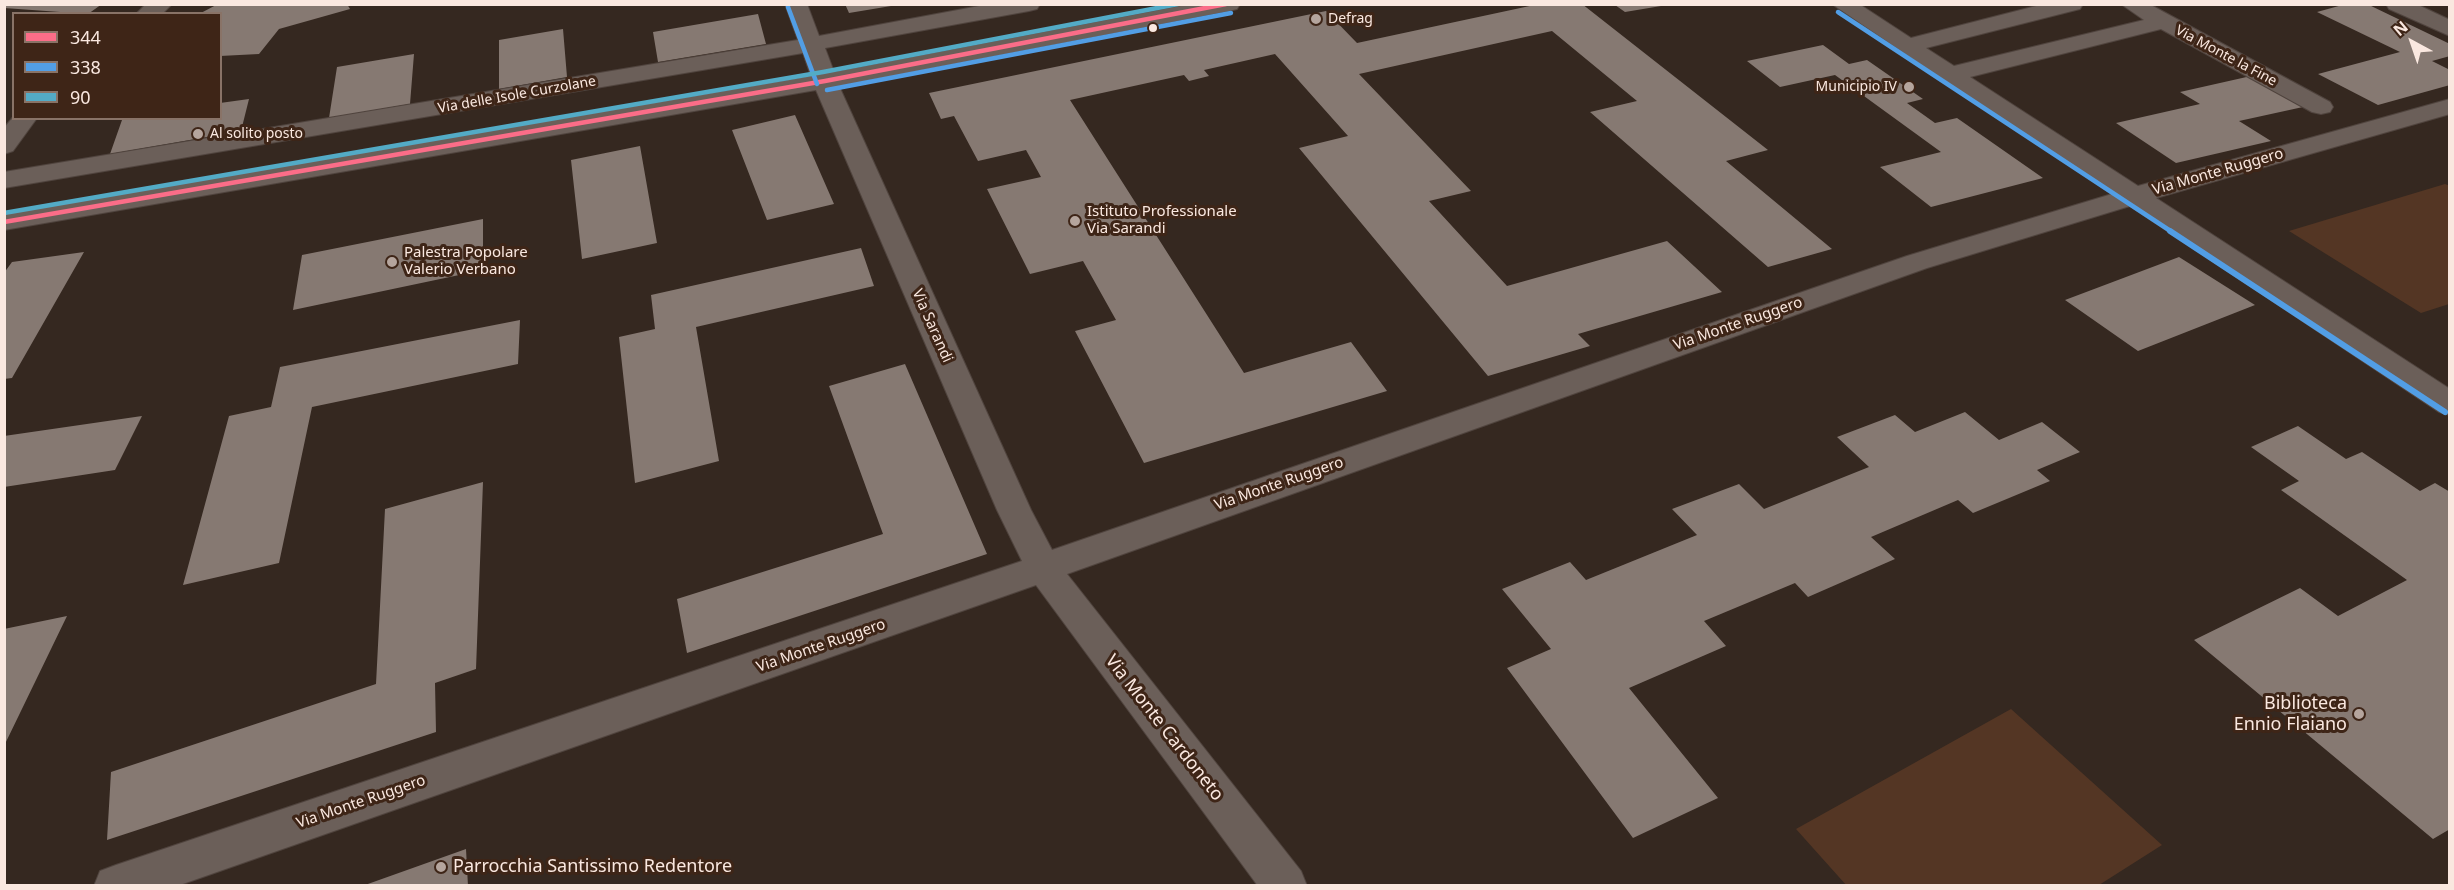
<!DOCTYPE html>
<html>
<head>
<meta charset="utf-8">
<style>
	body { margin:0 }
	#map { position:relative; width:2454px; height:890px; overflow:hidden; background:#352820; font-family:"Noto Sans",sans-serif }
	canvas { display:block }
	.frame { position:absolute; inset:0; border:6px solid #fae8e0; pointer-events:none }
	.legend { position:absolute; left:12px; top:12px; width:210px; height:108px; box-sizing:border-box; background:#3e2517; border:2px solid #897367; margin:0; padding:8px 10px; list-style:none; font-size:18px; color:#fae8e0 }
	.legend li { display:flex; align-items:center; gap:12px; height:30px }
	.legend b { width:30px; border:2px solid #897367 }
	.north { position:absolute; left:2382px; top:12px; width:60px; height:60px; -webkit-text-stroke:4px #3e2517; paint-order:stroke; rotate:320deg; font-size:16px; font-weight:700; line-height:24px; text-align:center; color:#fae8e0 }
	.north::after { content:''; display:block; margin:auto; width:21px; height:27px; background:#fae8e0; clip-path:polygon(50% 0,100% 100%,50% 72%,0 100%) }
</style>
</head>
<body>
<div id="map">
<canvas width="2454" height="890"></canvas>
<div class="frame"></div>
<ul class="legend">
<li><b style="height:8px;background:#fb6d88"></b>344</li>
<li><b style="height:8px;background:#529ee5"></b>338</li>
<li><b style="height:8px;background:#53abc6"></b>90</li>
</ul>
<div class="north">N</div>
</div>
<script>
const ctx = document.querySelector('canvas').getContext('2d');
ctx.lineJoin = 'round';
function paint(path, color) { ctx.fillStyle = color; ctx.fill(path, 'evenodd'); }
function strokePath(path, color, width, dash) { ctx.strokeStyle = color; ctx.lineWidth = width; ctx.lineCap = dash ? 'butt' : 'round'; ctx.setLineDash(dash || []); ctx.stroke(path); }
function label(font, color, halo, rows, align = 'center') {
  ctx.font = font + ' "Noto Sans",sans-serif'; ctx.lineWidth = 6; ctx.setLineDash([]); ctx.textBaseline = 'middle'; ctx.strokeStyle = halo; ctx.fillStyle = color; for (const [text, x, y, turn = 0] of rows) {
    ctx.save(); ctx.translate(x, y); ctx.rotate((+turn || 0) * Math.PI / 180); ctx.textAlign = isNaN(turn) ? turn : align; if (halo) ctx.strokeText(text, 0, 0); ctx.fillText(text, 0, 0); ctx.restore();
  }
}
paint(new Path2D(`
	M 2445,184 L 2450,186 L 2449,304 L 2421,313 L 2289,231 Z
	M 2011,709 L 2162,845 L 2099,885 L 1847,886 L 1796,829 Z`), '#543624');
paint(new Path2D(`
	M 4,4 L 102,4 L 88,14 L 4,8 Z
	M 218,4 L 347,4 L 350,9 L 279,29 L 259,54 L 220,56 L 220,14 L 199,14 Z
	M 845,4 L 891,4 L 891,6 L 849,13 Z
	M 1539,4 L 1582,4 L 1768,150 L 1726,161 L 1832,249 L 1768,267 L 1590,112 L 1637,101 L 1552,31 L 1359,74 L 1471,191 L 1429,201 L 1507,286 L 1667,241 L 1722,292 L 1578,334 L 1590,346 L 1488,376 L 1299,148 L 1348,136 L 1275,54 L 1204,70 L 1209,76 L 1189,81 L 1184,75 L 1070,100 L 1244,373 L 1351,342 L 1387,391 L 1144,463 L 1075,331 L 1116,320 L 1083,261 L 1030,274 L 987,189 L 1041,177 L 1026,150 L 978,161 L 954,116 L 941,119 L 929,93 L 1326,11 L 1357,43 Z
	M 2346,4 L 2367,4 L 2450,44 L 2450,56 L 2432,61 L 2450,70 L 2450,85 L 2378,105 L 2318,74 L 2400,52 L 2317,12 Z
	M 1615,5 L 1660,5 L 1661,6 L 1625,12 Z
	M 758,14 L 766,44 L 658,62 L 653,32 Z
	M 563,29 L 567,77 L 499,89 L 499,40 Z
	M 1823,45 L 1849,64 L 1867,60 L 1923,99 L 1907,103 L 1935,123 L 1957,118 L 2043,178 L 1931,207 L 1880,167 L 1941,152 L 1835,75 L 1780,87 L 1747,61 Z
	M 414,54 L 410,104 L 329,118 L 337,67 Z
	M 2251,76 L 2303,107 L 2239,121 L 2271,141 L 2176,163 L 2116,123 L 2200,104 L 2180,92 Z
	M 249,99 L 241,131 L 110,154 L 122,120 L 220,118 L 220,103 Z
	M 795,115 L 834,204 L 767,220 L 732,130 Z
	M 640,146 L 657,243 L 582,259 L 571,160 Z
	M 483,219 L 483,270 L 293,310 L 302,255 Z
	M 861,248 L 874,286 L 696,327 L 719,461 L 635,483 L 619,337 L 655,329 L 651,295 Z
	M 84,252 L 12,378 L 4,379 L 4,273 L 12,262 Z
	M 2179,257 L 2255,305 L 2138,351 L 2065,300 Z
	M 520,320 L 518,364 L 312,407 L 279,563 L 183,585 L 229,416 L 271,407 L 280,367 Z
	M 905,364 L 987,554 L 687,653 L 677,599 L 883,534 L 829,386 Z
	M 1965,412 L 1999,440 L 2042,422 L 2080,452 L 2037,470 L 2050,481 L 1973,513 L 1958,500 L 1871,537 L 1895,559 L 1808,597 L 1795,583 L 1704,621 L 1726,646 L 1629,688 L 1718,798 L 1633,838 L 1507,668 L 1551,649 L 1502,589 L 1570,562 L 1586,580 L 1697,535 L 1672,509 L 1739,484 L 1764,509 L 1869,467 L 1837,437 L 1895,415 L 1915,432 Z
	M 142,416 L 115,470 L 4,487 L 4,436 Z
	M 2298,426 L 2346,459 L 2362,452 L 2420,491 L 2435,483 L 2450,492 L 2450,829 L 2433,839 L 2194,640 L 2300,588 L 2338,616 L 2407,580 L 2281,490 L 2299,481 L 2251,447 Z
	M 483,482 L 476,669 L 435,683 L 436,732 L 107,840 L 111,772 L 376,684 L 385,509 Z
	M 67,616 L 4,746 L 4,629 Z
	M 466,849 L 468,886 L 365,886 L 365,885 Z`), '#867972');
const minor = new Path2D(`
	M 146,4 L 172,4 L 162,14 L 136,14 Z
	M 785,4 L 807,4 L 819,36 L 990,4 L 1040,4 L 1037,9 L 1029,11 L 825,48 L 834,72 L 1191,4 L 1240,4 L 1237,9 L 1229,11 L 839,86 L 1031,510 L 1052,550 L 1907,256 L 2112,194 L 1832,4 L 1859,4 L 1911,38 L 2044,4 L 2083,4 L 2080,9 L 1926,48 L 1954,66 L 2144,20 L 2121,4 L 2149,4 L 2330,102 L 2333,107 L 2330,112 L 2321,114 L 2312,112 L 2161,29 L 1970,77 L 2138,186 L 2450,99 L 2450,114 L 2156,198 L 2450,389 L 2450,415 L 2439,412 L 2130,206 L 1927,268 L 1067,574 L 1301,871 L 1307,886 L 1258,886 L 1036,585 L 177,886 L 94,886 L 100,871 L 116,865 L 1022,561 L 997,510 L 816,90 L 4,230 L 4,214 L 811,76 L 803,53 L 4,188 L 4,172 L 798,40 Z
	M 2386,4 L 2416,4 L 2450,20 L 2450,36 L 2389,9 Z
	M 14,116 L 14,118 L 37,118 L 13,151 L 4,154 L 4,128 Z`);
strokePath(minor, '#50443e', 2);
paint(minor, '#6b5f59');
strokePath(new Path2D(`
	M 4,222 L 825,81 L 1226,4`), '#fb6d88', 4.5);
strokePath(new Path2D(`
	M 788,7 L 817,84
	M 1838,12 L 2172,232
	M 827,90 L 1231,13`), '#529ee5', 4.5);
strokePath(new Path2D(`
	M 2170,231 L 2445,412`), '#529ee5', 6);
strokePath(new Path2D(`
	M 4,213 L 823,72 L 1178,4`), '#53abc6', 4.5);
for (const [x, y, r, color] of [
	[1316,19,6,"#b5a59d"],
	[1153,28,5,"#fae8e0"],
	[1909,87,6,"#b5a59d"],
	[198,134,6,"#b5a59d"],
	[1075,221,6,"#b5a59d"],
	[392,262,6,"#b5a59d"],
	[2359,714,6,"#b5a59d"],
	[441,867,6,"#b5a59d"]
]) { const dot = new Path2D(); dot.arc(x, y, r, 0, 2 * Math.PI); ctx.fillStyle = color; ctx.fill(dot); strokePath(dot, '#3e2517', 2); }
label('14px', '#fae8e0', '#3e2517', [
	["Defrag",1328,19],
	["Municipio IV",1897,87,"right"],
	["Al solito posto",210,134]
], 'left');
label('14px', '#fae8e0', '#3e2517', [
	["Via Monte la Fine",2226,56,28],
	["Via delle Isole Curzolane",517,95,-10]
]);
label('15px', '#fae8e0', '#3e2517', [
	["Via Monte Ruggero",2218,172,-16],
	["Via Monte Ruggero",1738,324,-19],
	["Via Sarandi",932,326,66],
	["Via Monte Ruggero",1279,484,-19],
	["Via Monte Ruggero",821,646,-19],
	["Via Monte Ruggero",361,802,-19]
]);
label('15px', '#fae8e0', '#3e2517', [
	["Istituto Professionale",1087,212],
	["Via Sarandi",1087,229],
	["Palestra Popolare",404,253],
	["Valerio Verbano",404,270]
], 'left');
label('18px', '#fae8e0', '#3e2517', [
	["Biblioteca",2347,704],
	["Ennio Flaiano",2347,725],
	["Parrocchia Santissimo Redentore",453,867,"left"]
], 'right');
label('18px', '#fae8e0', '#3e2517', [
	["Via Monte Cardoneto",1164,728,52]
]);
</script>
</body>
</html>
